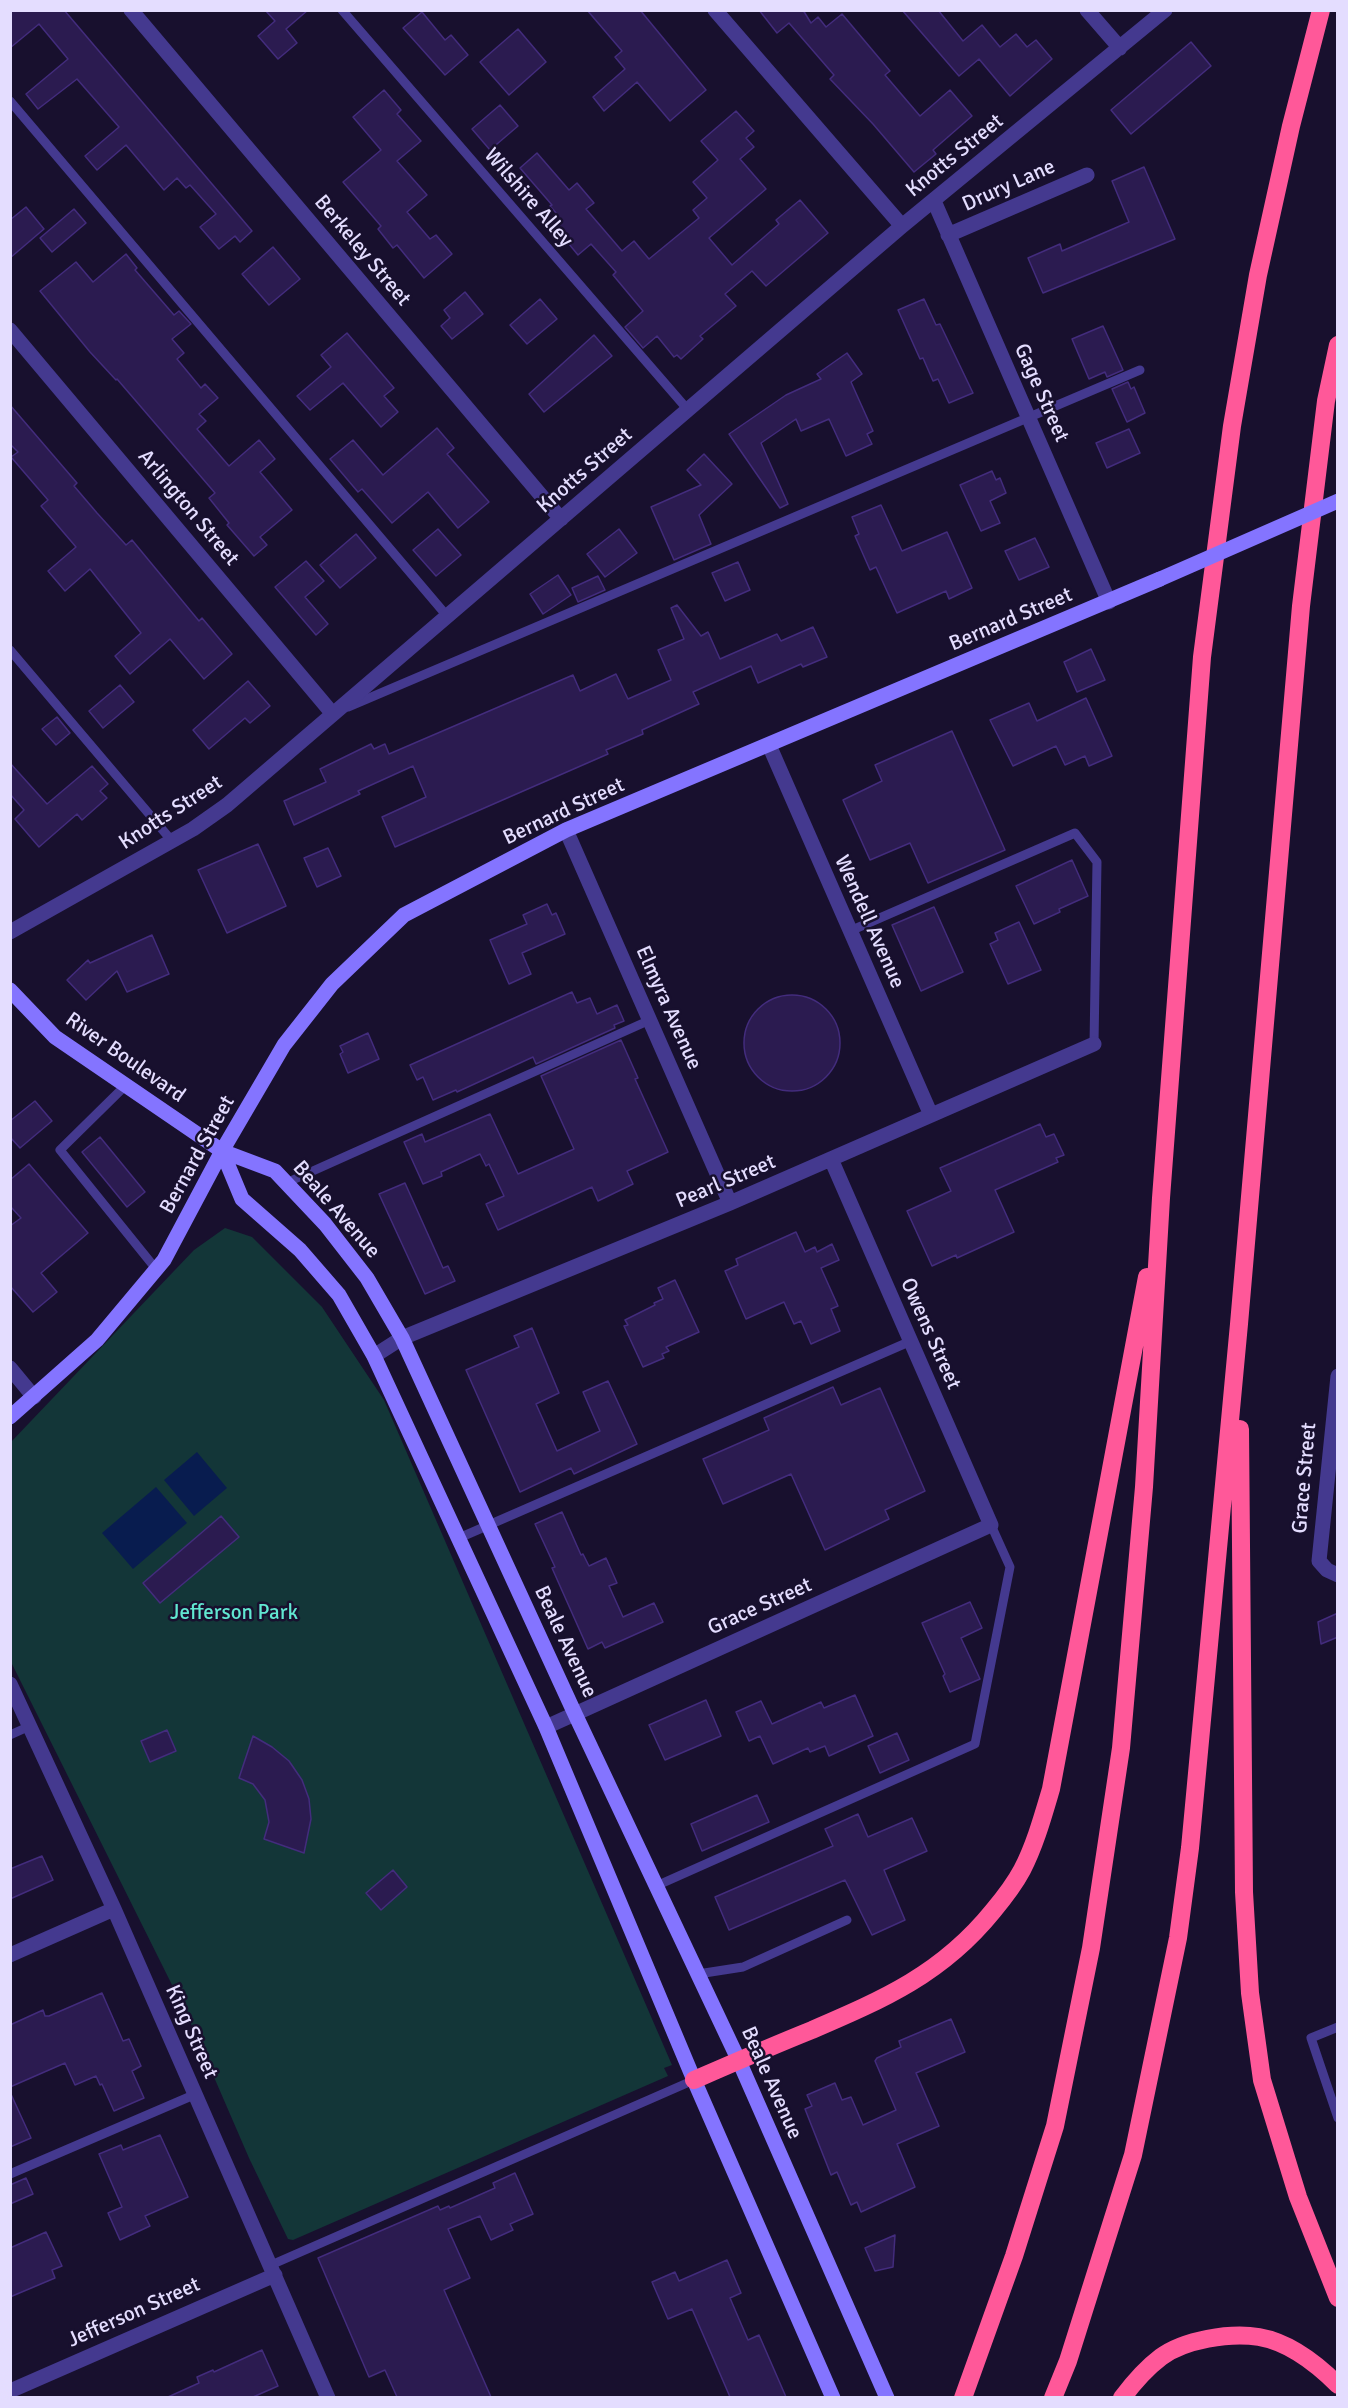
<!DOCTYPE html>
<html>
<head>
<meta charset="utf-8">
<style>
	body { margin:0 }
	#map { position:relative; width:1348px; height:2408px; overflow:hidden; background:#18102e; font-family:Signika,sans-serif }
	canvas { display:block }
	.frame { position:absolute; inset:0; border:12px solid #e4ddff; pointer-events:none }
</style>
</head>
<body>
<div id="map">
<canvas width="1348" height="2408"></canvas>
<div class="frame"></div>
</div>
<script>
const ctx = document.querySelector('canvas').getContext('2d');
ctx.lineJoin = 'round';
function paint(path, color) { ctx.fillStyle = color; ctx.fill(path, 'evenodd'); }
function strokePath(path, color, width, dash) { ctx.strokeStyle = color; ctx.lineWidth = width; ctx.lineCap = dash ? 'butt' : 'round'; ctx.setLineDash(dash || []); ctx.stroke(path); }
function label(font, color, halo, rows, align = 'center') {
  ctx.font = font + ' Signika,sans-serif'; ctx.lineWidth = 5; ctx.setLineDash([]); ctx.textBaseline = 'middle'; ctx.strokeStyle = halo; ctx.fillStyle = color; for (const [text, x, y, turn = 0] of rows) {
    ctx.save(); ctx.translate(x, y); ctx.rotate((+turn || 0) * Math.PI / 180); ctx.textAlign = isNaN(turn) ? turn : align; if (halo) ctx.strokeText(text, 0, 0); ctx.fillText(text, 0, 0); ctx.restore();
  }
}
paint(new Path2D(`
	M 225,1228 L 252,1237 L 322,1307 L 384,1400 L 672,2065 L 664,2068 L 668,2076 L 293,2240 L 288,2239 L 249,2158 L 188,2017 L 11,1662 L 11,1442 L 194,1250 Z`), '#133638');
paint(new Path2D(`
	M 197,1452 L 227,1488 L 194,1516 L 164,1480 Z
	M 156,1487 L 187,1523 L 133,1569 L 102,1533 Z`), '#081c4f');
const building = new Path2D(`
	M 10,10 L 64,10 L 252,231 L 240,242 L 235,236 L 219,249 L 200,227 L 216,214 L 190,185 L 186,188 L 177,178 L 164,190 L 126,145 L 97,170 L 85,156 L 119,127 L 77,79 L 38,109 L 26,94 L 68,59 L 39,24 L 10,48 Z
	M 265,10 L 308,10 L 286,29 L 297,43 L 278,59 L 258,36 L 275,21 Z
	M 587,10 L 640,10 L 706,90 L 670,121 L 637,82 L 604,111 L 593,97 L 625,69 L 615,57 L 622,51 Z
	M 759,10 L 803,10 L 811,23 L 818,17 L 826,27 L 842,14 L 890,71 L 885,75 L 920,116 L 950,90 L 972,116 L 933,150 L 936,154 L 914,172 L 873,124 L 830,79 L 834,75 L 789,23 L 777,33 Z
	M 902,10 L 938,10 L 963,41 L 982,25 L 1000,47 L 1016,34 L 1027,47 L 1036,40 L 1052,59 L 1010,96 L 979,59 L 959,76 Z
	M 422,12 L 445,40 L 451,35 L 468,55 L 445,75 L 403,28 Z
	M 518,29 L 546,62 L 509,95 L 480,62 Z
	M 1191,42 L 1211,66 L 1131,134 L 1111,110 Z
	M 384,90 L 401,110 L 397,114 L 421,141 L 397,161 L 427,195 L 407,212 L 430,239 L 436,235 L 452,254 L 424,278 L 397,245 L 393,248 L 378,229 L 381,226 L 343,182 L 381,150 L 353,117 Z
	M 500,105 L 518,126 L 490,150 L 472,129 Z
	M 736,111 L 754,131 L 746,138 L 754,147 L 740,159 L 766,189 L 709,238 L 732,265 L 779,224 L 776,220 L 800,200 L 828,233 L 766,286 L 752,271 L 725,294 L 736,306 L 700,336 L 703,339 L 681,359 L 677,355 L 674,357 L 657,336 L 643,348 L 625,327 L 643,311 L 613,275 L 616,272 L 591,244 L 578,255 L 550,221 L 557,214 L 550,206 L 552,205 L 520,168 L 537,153 L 569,190 L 577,183 L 594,203 L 586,209 L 622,251 L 634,241 L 649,259 L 699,218 L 693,210 L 707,198 L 693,182 L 718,160 L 701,141 Z
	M 1144,167 L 1175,239 L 1043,293 L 1028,258 L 1060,244 L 1062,251 L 1129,222 L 1112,181 Z
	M 26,207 L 44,229 L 10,258 L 10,220 Z
	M 74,209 L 86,223 L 52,252 L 40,238 Z
	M 273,247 L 300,279 L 269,305 L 242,274 Z
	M 126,254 L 137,268 L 135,270 L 174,315 L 179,311 L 191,324 L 172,339 L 184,353 L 177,359 L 201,388 L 205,384 L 218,398 L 199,414 L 206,421 L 197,429 L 229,466 L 259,440 L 275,459 L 260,472 L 292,510 L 260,537 L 267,545 L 254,556 L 227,525 L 229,523 L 209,498 L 215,493 L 117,379 L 116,380 L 90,352 L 40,291 L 76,262 L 93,282 Z
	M 465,292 L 483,314 L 452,339 L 441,326 L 450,318 L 444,310 Z
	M 540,299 L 557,319 L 527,344 L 510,325 Z
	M 924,299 L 936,325 L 940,324 L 973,393 L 949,403 L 938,379 L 933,381 L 923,358 L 920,359 L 898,310 Z
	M 1103,326 L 1123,370 L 1107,377 L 1105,372 L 1089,379 L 1072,339 Z
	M 347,333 L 394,388 L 384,396 L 398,412 L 381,427 L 343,383 L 310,410 L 297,396 L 331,367 L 321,355 Z
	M 594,335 L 612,356 L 544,412 L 529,394 Z
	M 847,353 L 862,374 L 851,382 L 873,431 L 867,434 L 872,444 L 846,456 L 829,419 L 801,431 L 796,419 L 761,443 L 788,504 L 780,508 L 729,434 L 786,395 L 821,379 L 817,374 Z
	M 1128,382 L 1131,389 L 1134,387 L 1145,413 L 1127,422 L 1112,389 Z
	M 10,405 L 77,483 L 74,486 L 97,513 L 126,545 L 132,540 L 199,621 L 202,618 L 232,654 L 204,679 L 170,639 L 130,674 L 115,656 L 141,633 L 90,569 L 65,591 L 48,571 L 76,547 L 41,506 L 48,500 L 11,457 L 18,452 L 10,444 Z
	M 437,428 L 454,448 L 447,454 L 489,502 L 458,528 L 428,492 L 392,523 L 362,489 L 358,492 L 330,459 L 353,440 L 383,475 Z
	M 1129,429 L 1140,453 L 1107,468 L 1096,443 Z
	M 704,454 L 732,484 L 699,515 L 711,544 L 674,560 L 651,507 L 701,485 L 687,470 Z
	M 992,471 L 996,480 L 1000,478 L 1006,493 L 990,501 L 1000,523 L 981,531 L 960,485 Z
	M 881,505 L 902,551 L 947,532 L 972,588 L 949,599 L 946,591 L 897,613 L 876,567 L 870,570 L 855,536 L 859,534 L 852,517 Z
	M 438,529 L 461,555 L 436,576 L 413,550 Z
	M 619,529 L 637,553 L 605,577 L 587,554 Z
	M 356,534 L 376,558 L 340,588 L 320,565 Z
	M 1035,538 L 1049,567 L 1019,580 L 1005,551 Z
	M 306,561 L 324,581 L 305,597 L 328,624 L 316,635 L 275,587 Z
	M 738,562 L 750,590 L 725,601 L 712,573 Z
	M 558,575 L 571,595 L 543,614 L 530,594 Z
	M 598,576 L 605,590 L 578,602 L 572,588 Z
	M 677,605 L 701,636 L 708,632 L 720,659 L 777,634 L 781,641 L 813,627 L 827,657 L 803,667 L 801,664 L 758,683 L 751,666 L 693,692 L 699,704 L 642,730 L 643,734 L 606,750 L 608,754 L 395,847 L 382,817 L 426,797 L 413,766 L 358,791 L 360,794 L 294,825 L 284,801 L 326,782 L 320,769 L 371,744 L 374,749 L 385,744 L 389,754 L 573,675 L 580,691 L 616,674 L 628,699 L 671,680 L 658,650 L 684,639 L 671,608 Z
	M 1091,649 L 1105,680 L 1077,692 L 1064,662 Z
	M 248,681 L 270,706 L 250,723 L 245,718 L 209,749 L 193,730 Z
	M 120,685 L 134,702 L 103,728 L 89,711 Z
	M 1086,698 L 1112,756 L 1089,766 L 1085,756 L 1065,765 L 1056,746 L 1013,766 L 990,720 L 1029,703 L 1037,721 Z
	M 57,717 L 70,733 L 56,745 L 42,729 Z
	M 952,731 L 1005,850 L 928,883 L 910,843 L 870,860 L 843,800 L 882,781 L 875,765 Z
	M 10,763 L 47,804 L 92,766 L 108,784 L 100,791 L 107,798 L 82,820 L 77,814 L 39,847 L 15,819 L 24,810 L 10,794 Z
	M 258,844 L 286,906 L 227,933 L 198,870 Z
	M 328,848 L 341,876 L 317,887 L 304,858 Z
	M 1072,860 L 1088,896 L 1059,909 L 1060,912 L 1034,924 L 1016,886 Z
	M 547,904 L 552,915 L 556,913 L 565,934 L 522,953 L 531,974 L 509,984 L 490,940 L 527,924 L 523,915 Z
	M 934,907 L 963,972 L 921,991 L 892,925 Z
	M 1019,922 L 1041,970 L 1008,984 L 990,944 L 998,940 L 995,933 Z
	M 152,935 L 169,974 L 127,992 L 117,971 L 86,1000 L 67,980 L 88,960 L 90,963 Z
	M 572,992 L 577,1003 L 590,998 L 597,1014 L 617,1005 L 624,1021 L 614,1025 L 615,1028 L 536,1064 L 533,1057 L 457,1092 L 456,1090 L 433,1100 L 423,1077 L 417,1080 L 410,1065 Z
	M744 1043a48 48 0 1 1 96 0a48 48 0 1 1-96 0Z
	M 368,1033 L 379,1059 L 348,1073 L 340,1054 L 343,1052 L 340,1046 Z
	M 621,1040 L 638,1078 L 635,1079 L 668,1152 L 627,1171 L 633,1184 L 598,1201 L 592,1187 L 498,1230 L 486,1204 L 504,1196 L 489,1164 L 486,1166 L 480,1154 L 441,1172 L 442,1176 L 423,1184 L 404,1142 L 422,1134 L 425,1142 L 490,1114 L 518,1174 L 574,1149 L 541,1076 Z
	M 35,1101 L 52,1121 L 20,1148 L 10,1137 L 10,1121 Z
	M 1040,1124 L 1046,1137 L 1054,1134 L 1064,1155 L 1056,1158 L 1058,1162 L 995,1190 L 1014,1232 L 957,1258 L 956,1255 L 932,1266 L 907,1211 L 951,1191 L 940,1168 Z
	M 100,1137 L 145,1192 L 127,1207 L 82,1152 Z
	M 29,1164 L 88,1233 L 41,1273 L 57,1292 L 33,1312 L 10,1286 L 10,1226 L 21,1218 L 10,1206 L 10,1180 Z
	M 405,1183 L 443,1268 L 448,1266 L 455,1281 L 425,1294 L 379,1194 Z
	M 796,1232 L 805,1252 L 815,1247 L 817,1252 L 832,1244 L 839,1260 L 821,1268 L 838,1306 L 831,1309 L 840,1331 L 811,1344 L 801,1321 L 794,1324 L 784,1302 L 746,1319 L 725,1271 L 738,1265 L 736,1259 Z
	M 675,1280 L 699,1332 L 666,1347 L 669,1351 L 662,1354 L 664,1358 L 643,1367 L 624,1326 L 628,1325 L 625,1320 L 655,1305 L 654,1303 L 663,1299 L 658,1288 Z
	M 532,1328 L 559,1393 L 536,1404 L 557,1451 L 600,1431 L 583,1392 L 608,1381 L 637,1444 L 574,1474 L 571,1468 L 520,1492 L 466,1370 L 519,1347 L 514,1336 Z
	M 833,1387 L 841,1405 L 880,1388 L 925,1491 L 885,1510 L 889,1519 L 825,1550 L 791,1474 L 723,1504 L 703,1459 L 769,1430 L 764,1418 Z
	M 562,1512 L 581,1555 L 583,1554 L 589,1566 L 606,1558 L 617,1583 L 609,1586 L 623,1617 L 654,1603 L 663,1622 L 605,1648 L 602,1642 L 588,1649 L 552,1568 L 555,1567 L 535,1524 Z
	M 221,1516 L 239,1537 L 160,1603 L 143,1583 Z
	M 970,1602 L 982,1628 L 961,1638 L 980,1679 L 950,1692 L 943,1676 L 945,1674 L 922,1623 Z
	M 1338,1613 L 1338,1637 L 1321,1644 L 1318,1622 Z
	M 855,1695 L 873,1736 L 829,1756 L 825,1746 L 810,1752 L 808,1748 L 773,1764 L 760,1736 L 749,1741 L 736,1712 L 761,1701 L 772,1724 L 821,1702 L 824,1708 Z
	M 706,1700 L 721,1736 L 665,1760 L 649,1725 Z
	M 167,1730 L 176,1751 L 150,1762 L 141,1741 Z
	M 897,1733 L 909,1760 L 880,1773 L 868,1746 Z
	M 253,1736 L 272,1747 L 289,1761 L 302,1780 L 309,1799 L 311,1819 L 304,1853 L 264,1839 L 269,1822 L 265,1800 L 253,1784 L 239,1778 Z
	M 757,1795 L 769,1822 L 702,1851 L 691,1824 Z
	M 858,1814 L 868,1837 L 912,1818 L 927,1851 L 884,1870 L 905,1920 L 872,1935 L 845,1880 L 729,1930 L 715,1897 L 833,1846 L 825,1829 Z
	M 42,1856 L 53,1880 L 10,1899 L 10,1869 Z
	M 393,1870 L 407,1887 L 381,1910 L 366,1893 Z
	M 102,1993 L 123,2041 L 129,2039 L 141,2066 L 132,2071 L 144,2098 L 114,2111 L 102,2084 L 100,2085 L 96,2076 L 75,2085 L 65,2063 L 10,2087 L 10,2025 L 43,2010 L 45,2016 L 49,2016 Z
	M 951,2019 L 965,2052 L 916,2073 L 939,2126 L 897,2144 L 915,2187 L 861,2212 L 857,2202 L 851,2205 L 837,2172 L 831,2175 L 805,2109 L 812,2106 L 807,2095 L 835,2083 L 842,2100 L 851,2097 L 863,2125 L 896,2110 L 875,2061 L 877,2058 L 901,2047 L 899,2041 Z
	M 10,2092 L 31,2138 L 10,2147 Z
	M 160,2135 L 188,2197 L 145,2216 L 150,2226 L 120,2240 L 108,2213 L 122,2207 L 99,2154 L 121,2145 L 123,2150 Z
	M 515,2173 L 533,2214 L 510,2224 L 513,2230 L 491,2240 L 480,2216 L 448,2229 L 470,2278 L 444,2290 L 491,2397 L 397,2397 L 385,2370 L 369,2377 L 318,2258 L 438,2206 L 440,2210 L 449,2206 L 450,2208 L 495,2188 L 493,2183 Z
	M 26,2178 L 33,2194 L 10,2204 L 10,2185 Z
	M 46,2232 L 62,2266 L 52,2270 L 55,2278 L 10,2297 L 10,2248 Z
	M 895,2235 L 893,2267 L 875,2271 L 865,2248 Z
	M 727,2260 L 741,2293 L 730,2298 L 748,2340 L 759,2335 L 786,2397 L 730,2397 L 692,2309 L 668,2319 L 652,2282 L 675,2272 L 679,2281 Z
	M 262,2350 L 278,2386 L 253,2397 L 168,2397 L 199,2383 L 197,2377 L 213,2370 L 214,2372 Z`);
paint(building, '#2b1b50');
strokePath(building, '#432c7d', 1.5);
strokePath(new Path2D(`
	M 342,10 L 688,410
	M 10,101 L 447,616
	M 10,650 L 172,841
	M 348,707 L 1140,370
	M 850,931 L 1075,833 L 1097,862 L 1094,1044
	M 126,1085 L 60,1150 L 156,1269
	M 286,1183 L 650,1020
	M 459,1538 L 911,1341
	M 10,1735 L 30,1726
	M 656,1886 L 975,1744 L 1010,1567 L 991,1525
	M 698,1974 L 743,1967 L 847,1920
	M 1338,2027 L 1311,2038 L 1338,2118
	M 10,2174 L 196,2094
	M 271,2265 L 694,2080`), '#44398f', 9);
strokePath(new Path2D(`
	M 131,10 L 561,519
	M 715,10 L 902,226
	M 1087,10 L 1120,48
	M 934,201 L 1109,602
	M 948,235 L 1087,175
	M 10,330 L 332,713
	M 769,745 L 931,1115
	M 566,830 L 730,1203
	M 10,932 L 193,829 L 227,805 L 902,226 L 1165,10
	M 374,1356 L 402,1338 L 730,1203 L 1094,1044
	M 10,1368 L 34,1397
	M 1338,1376 L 1319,1561 L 1327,1570 L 1338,1575
	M 10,1684 L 114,1909 L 328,2398
	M 546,1727 L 991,1525 L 831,1159
	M 10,1955 L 114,1909
	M 10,2391 L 275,2275`), '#44398f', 15);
strokePath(new Path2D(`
	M 10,990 L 55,1037 L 222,1151 L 275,1171 L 325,1224 L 367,1278 L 402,1338 L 575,1714 L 739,2061 L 887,2398
	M 222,1151 L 242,1199 L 300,1250 L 339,1295 L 374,1356 L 546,1727 L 694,2080 L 833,2398
	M 10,1417 L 97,1340 L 164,1260 L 222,1151 L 284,1045 L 332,984 L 404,915 L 566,830 L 1160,579`), '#8474ff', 15);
strokePath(new Path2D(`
	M 1240,1429 L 1244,1892 L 1250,1993 L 1262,2080 L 1298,2197 L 1338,2298
	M 694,2080 C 733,2063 772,2046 812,2030 C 884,1999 942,1974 993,1911 C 1003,1899 1014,1885 1022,1870 C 1035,1845 1043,1816 1051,1789 L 1147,1277
	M 963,2398 L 1014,2256 L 1055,2126 L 1091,1948 L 1121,1748 L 1144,1487 L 1161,1198 L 1202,657 L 1232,426 L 1258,275 L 1291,126 L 1321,10
	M 1053,2398 L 1068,2361 L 1133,2155 L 1178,1938 L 1190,1848 L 1239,1324 L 1301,606 L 1326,401 L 1338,345
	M 1122,2398 C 1134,2382 1145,2369 1161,2357 C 1184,2340 1230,2332 1259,2337 C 1288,2342 1317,2364 1338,2385`), '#ff5899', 18);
strokePath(new Path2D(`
	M 1160,579 L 1338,501`), '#8474ff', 15);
label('21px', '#e4ddff', '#18102e', [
	["Knotts Street",955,156,-39],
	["Drury Lane",1009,186,-24],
	["Wilshire Alley",528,198,49],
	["Berkeley Street",362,251,50],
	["Gage Street",1041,393,66],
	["Knotts Street",585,471,-41],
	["Arlington Street",188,508,50],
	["Bernard Street",1011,620,-23],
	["Bernard Street",564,812,-25],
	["Knotts Street",171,813,-33],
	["Wendell Avenue",869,922,66],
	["Elmyra Avenue",668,1008,66],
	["River Boulevard",125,1058,35],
	["Bernard Street",198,1155,-61],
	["Pearl Street",726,1182,-23],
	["Beale Avenue",336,1210,49],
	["Owens Street",930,1334,66],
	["Grace Street",1305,1478,-85],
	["Grace Street",760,1607,-24],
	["Beale Avenue",565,1642,65],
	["King Street",191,2032,66],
	["Beale Avenue",771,2083,66],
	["Jefferson Street",134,2313,-24]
]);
label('21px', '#61e7d1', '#18102e', [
	["Jefferson Park",234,1613]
]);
</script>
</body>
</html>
